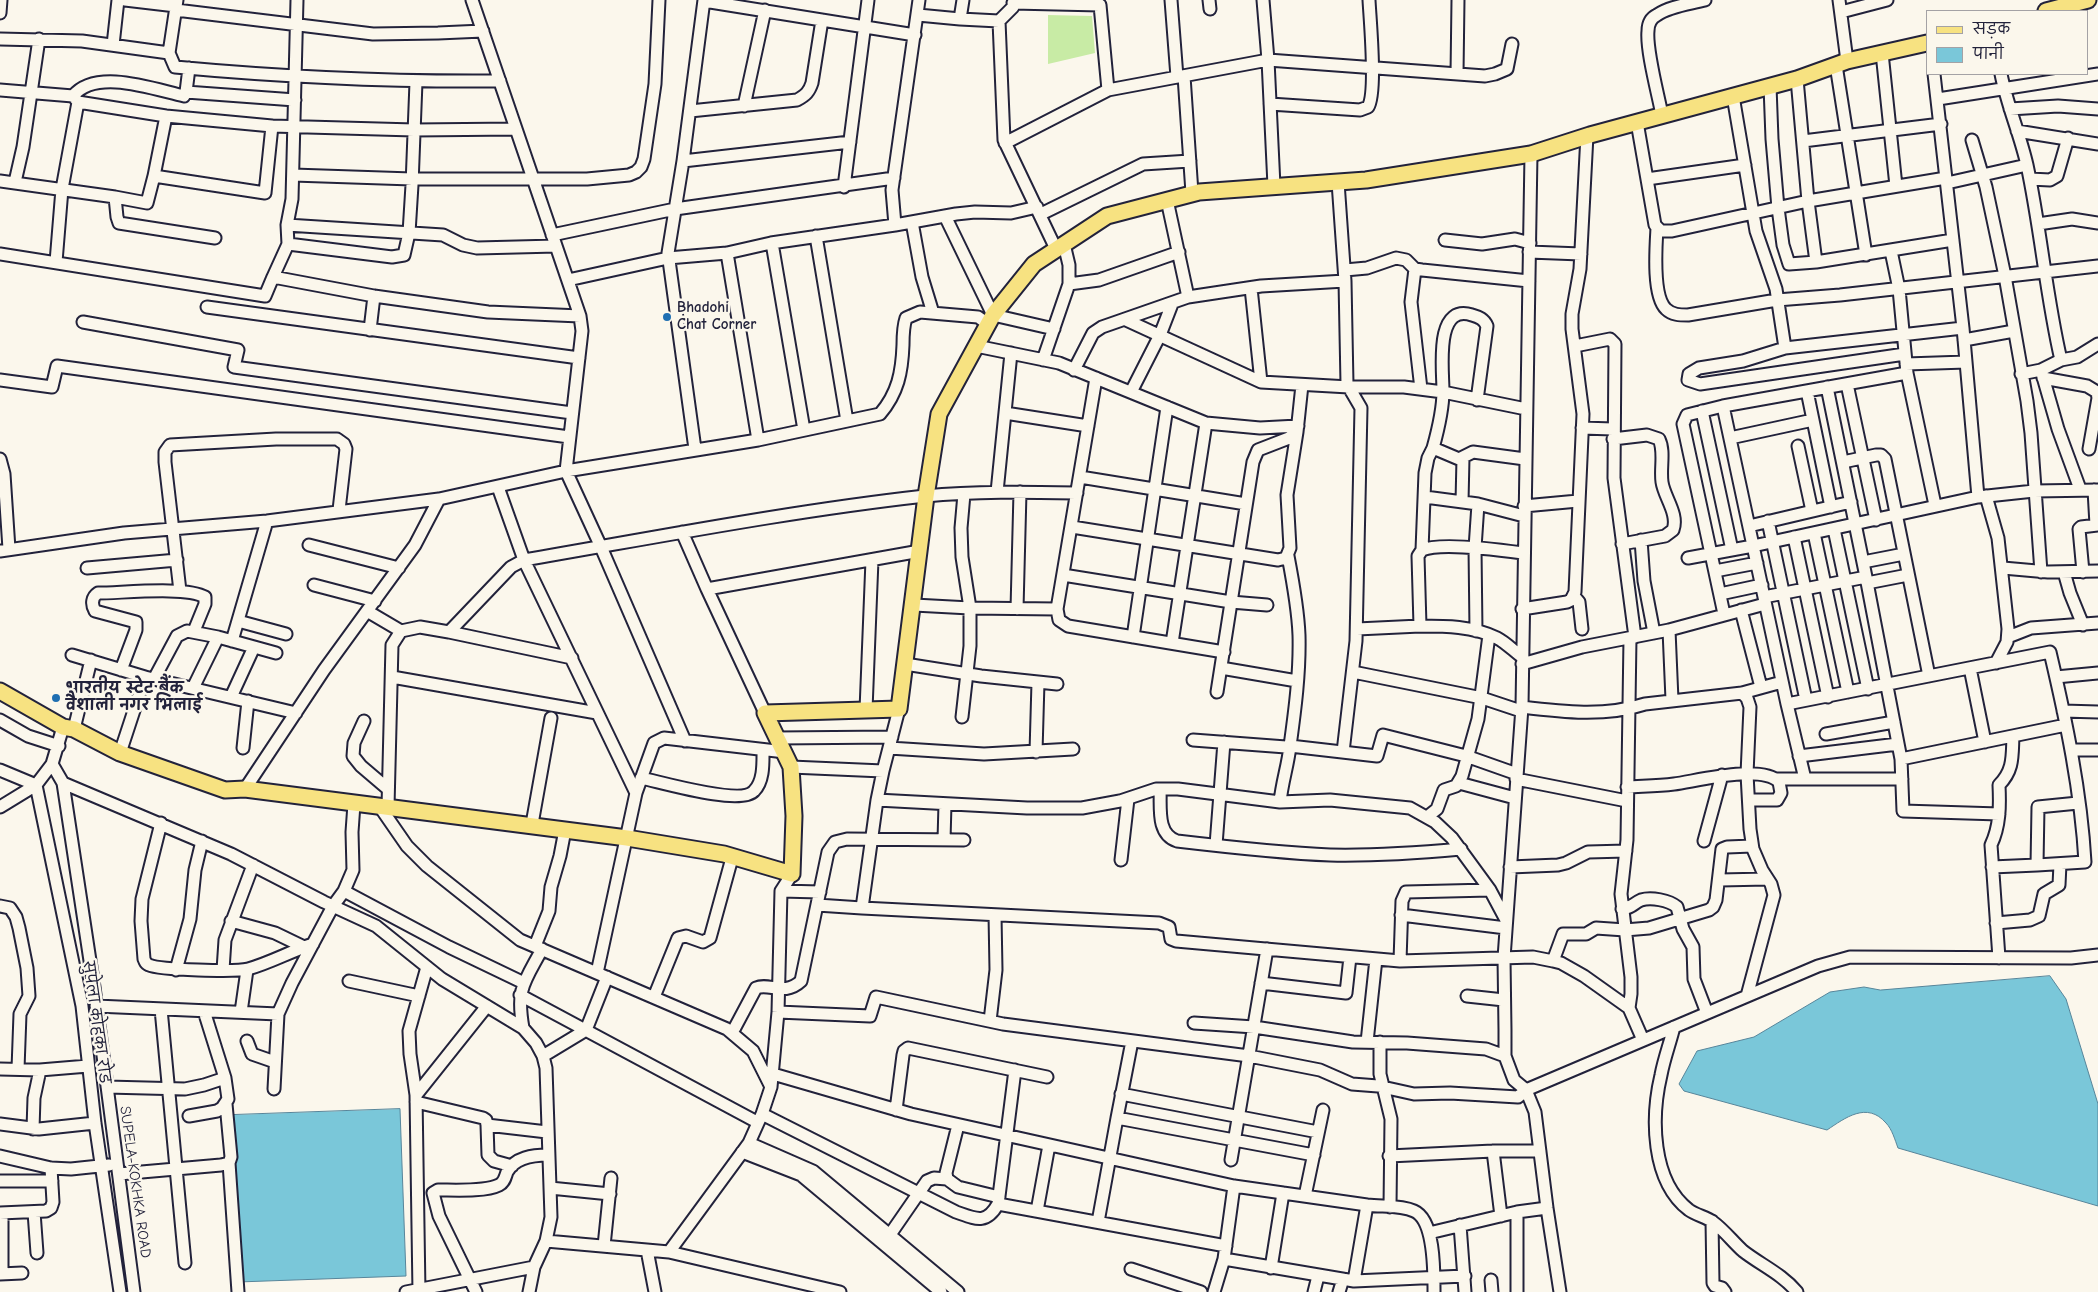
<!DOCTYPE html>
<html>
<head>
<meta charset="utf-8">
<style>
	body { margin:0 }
	#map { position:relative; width:2098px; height:1292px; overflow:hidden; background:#fbf7ec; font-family:"Comic Neue","Playpen Sans Deva",sans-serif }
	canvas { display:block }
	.legend { position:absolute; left:1926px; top:10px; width:162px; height:65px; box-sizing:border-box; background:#fbf7ec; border:1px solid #a4a2a5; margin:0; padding:6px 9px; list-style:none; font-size:15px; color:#22223b }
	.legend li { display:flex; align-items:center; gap:10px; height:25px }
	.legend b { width:25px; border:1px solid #a4a2a5 }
</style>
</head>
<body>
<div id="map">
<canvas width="2098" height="1292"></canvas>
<ul class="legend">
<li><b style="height:6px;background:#f7e281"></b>सड़क</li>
<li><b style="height:14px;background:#7ac7d9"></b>पानी</li>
</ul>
</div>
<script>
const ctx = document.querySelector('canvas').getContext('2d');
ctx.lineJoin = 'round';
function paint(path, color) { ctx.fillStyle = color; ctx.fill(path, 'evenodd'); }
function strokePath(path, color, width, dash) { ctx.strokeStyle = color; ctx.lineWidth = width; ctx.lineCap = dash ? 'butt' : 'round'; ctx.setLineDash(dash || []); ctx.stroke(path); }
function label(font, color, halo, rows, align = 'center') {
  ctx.font = font + ' "Comic Neue","Playpen Sans Deva",sans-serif'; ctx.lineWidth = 5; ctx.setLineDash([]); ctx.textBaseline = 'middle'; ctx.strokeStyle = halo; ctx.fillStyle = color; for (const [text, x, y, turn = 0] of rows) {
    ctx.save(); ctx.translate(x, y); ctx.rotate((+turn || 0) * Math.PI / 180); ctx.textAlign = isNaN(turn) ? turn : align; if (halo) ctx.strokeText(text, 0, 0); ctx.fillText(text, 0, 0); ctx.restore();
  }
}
paint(new Path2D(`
	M 1048,15 L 1092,16 L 1095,53 L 1048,64 Z`), '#c8eba5');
const water = new Path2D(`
	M 2050,976 L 2066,999 L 2098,1104 L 2098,1206 L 1898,1148 C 1895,1140 1892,1129 1886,1123 C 1867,1101 1845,1118 1827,1130 L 1684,1091 L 1679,1084 L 1697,1051 L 1754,1037 L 1830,992 L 1864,987 L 1880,990 Z
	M 400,1109 L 406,1276 L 238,1282 L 232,1115 Z`);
paint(water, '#7ac7d9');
strokePath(water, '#57859a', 1);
const minor = new Path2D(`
	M 125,0 L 176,6
	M 472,0 L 580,316 L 582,331 L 566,471 L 601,547 L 685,741
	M 919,0 L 892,190 L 895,225 L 956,214 L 975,212 L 1011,213 L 1037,207
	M 963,0 L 960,19 L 999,21
	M 1014,0 L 1013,7 L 999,21 L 1004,140 L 1056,249
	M 1171,0 L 1177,77
	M 1209,0 L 1210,9
	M 1263,0 L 1268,60 L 1274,186
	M 1839,0 L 1847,61
	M 704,1 L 915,35
	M 1013,3 L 1100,5 L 1108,90
	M 176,10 L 373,34 L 438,33 L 483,31
	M 1841,12 L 1887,0
	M 0,13 L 1,0
	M 918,15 L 960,19
	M 0,39 L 82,41 L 169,53 L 175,67 C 283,77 391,82 500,81
	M 113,45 L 118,0
	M 169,53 L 177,0
	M 1882,53 L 1896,186
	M 1836,65 L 1866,255
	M 1457,74 L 1458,0
	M 1934,74 L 1963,328 L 1978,497
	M 2001,74 C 2007,105 2020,134 2027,165 C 2041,230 2046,296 2061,360
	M 1184,76 L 1192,193
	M 1770,86 L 1772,139 L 1778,208 L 1783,245 L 1789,264 L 1816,262
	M 0,90 L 73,96 L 78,102 L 166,116 L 272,126 L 414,130 L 516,129
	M 186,92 L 295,100
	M 73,96 C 96,68 153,89 184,96 L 186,92 L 189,68
	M 1733,96 L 1756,231 L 1776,289 L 1785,348 L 1963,328
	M 1938,99 L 2098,74
	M 1270,104 L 1360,110 L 1368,107 C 1377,93 1370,20 1369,0
	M 744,106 L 765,10
	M 2010,109 L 2058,106 L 2098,109
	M 690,111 L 797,100 C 806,95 809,92 812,83 L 822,20
	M 1662,115 C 1658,94 1646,50 1648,31 C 1648,24 1651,18 1657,15 C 1670,6 1690,4 1705,0
	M 1637,122 L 1655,225 L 1661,231 L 1672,231 L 1808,201 L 1797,79
	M 2017,131 L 2098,144
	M 1972,140 L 1986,187 L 2005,276 L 2027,401 L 2031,433 L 2041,572
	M 1803,141 L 1941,124
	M 1005,143 L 1108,90 L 1268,60 L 1485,76 L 1495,74 L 1507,69 L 1512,44
	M 1531,154 L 1522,707 L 1504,958 L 1505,1030 L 1505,1056 L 1514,1080 L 1526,1090 L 1535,1112 L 1547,1208 L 1560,1292
	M 683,161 L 850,142
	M 293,175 L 412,179 L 587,179 L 629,175 L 636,172 L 641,167 L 644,159 L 655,84 L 659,0
	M 154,176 L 166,116
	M 1946,178 L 1808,201 L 1816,262 L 1953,240
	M 1647,179 L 1745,165
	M 2030,179 L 2050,180 L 2057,176 L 2068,138
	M 0,181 L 115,197 L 147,203 L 154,176 L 265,193 L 272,126
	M 15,182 L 23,147 L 39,39
	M 1338,182 L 1345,281 L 1347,384 L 1361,408 L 1356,641 L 1343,752
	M 1947,183 L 2027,165
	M 844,187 L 868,0
	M 115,197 L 117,217 L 119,223 L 215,238
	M 1167,200 L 1188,297
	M 1041,214 L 1143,164 L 1190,161
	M 945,216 L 993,315 L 1054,329
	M 912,222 L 922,277 L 933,313
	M 2038,224 L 2072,219 L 2098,223
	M 287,225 L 292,199 L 297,0
	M 1657,228 C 1656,246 1652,296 1666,309 C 1672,315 1680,315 1688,315 L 1777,300 L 1840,295 L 2098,266
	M 552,235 L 675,209 L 894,178
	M 816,236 L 847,421
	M 1445,240 L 1482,244 L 1515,239 L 1530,243
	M 772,243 L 804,430
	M 288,244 L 392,257 L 404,255 L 409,233 L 412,185 L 416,82
	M 1891,251 L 1899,289 L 1907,373 L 1723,406 L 1787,704 L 2050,652 C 2066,720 2081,791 2085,862 L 2037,865 L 2038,807 L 2078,803
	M 1529,252 L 1581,254
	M 727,253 L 758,440
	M 0,254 L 265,296 L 273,277 L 374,296 L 488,312 L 580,316
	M 56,262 L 62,189 L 78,102
	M 1415,269 L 1411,302 L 1421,389
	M 1345,270 L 1367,268 L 1396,258 L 1406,260 L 1415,269 L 1422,270 L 1529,281
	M 273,277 L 288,244 L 287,225 L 443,235 L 463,245 L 477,248 L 556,246
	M 568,280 L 668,258 L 727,253 L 771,243 L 895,225
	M 1069,284 L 1099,280 L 1179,252
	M 1251,288 L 1261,382
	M 207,307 L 579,358
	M 1126,320 L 1261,382 L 1349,387 L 1404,387 L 1443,392 L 1526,409
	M 83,322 L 238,350 L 234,367 L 572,413
	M 370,330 L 374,296
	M 1964,340 L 2014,331
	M 976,346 L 1059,363 L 1206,423
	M 1575,346 L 1610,339 L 1615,344 L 1614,478 L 1635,637
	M 1785,348 L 1743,361 L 1699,368 L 1689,374 L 1688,380 L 1700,384 L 1905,354
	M 1043,360 L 1069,284 L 1069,265 L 1064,244
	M 1906,364 L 1966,362
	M 1074,370 L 1093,333 L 1102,327 L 1188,297 L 1261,286 L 1345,281
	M 2041,370 L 2058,429 L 2080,489
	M 1907,373 L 1935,505
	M 2021,374 L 2041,370 L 2061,360 L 2077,357 L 2098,344
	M 1096,378 L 1057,609 L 1059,620 L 1068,626 L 1224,652
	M 2043,378 L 2087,386 L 2097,392 L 2098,398 L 2089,449
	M 0,380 L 52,387 L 57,366 L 569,437
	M 1847,384 L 1876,520
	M 1827,387 L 1866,577
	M 1807,391 L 1831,507
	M 1131,392 L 1160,335 L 1172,304
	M 1477,400 L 1487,326 C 1484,319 1479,317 1472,315 C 1434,303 1443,370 1443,391 C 1443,409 1438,430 1433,448 L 1459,459 L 1473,452 L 1525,459
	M 1723,406 L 1687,415 L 1683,424 L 1724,614
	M 1702,411 L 1732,550
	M 1005,413 L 1088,426
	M 1582,428 L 1613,429
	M 1730,438 L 1813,420
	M 1613,439 L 1647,435 L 1659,439 C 1665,451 1660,468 1662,482 C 1664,497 1679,514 1673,530 L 1665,536 L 1622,544
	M 1798,446 L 1812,511
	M 695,449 L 668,253 L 683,161 L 704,0
	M 0,459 L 4,474 L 9,549
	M 1843,462 L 1876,455 L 1881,455 L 1885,459 L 1929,676
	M 1080,477 L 1246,504
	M 498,487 L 524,560 L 636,793
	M 2094,490 L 2096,525
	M 997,492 L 1011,353
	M 1986,496 L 1998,538 L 2008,629 L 2007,642 L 1996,663
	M 1425,497 L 1478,504 L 1524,516
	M 1462,502 L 1463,458
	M 1524,506 L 1578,501
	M 1768,521 L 1806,700
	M 1749,526 L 1851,502
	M 1072,527 L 1278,560 L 1286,558 L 1290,548 L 1287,495 L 1297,432
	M 1834,529 L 1868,689
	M 682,532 L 707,589 L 765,713
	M 1814,533 L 1848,692
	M 1794,537 L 1828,697
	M 1641,540 L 1644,581 L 1654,633
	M 309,545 L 399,568
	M 1422,550 L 1425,473 L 1428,458 L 1433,448
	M 0,551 L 124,533 L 267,521 L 439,499 L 566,471 L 758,440 L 880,414 C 898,393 902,372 903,345 C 903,336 903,327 906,318 L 920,312 L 978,317 L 988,324
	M 1688,558 L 1753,546 L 1978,497 L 2034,491 L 2098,490
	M 1863,562 L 1904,554
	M 87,568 L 177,560
	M 2003,568 L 2048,572 L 2098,571
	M 1715,571 L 1757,563
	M 2064,572 L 2070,593 L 2083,625
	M 2083,572 L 2079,529 L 2081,527 L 2098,525
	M 1063,575 L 1231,602 L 1267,605
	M 1867,583 L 1908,575
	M 314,585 L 375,601
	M 707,589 L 920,551
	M 180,591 L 165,462 L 165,452 L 170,445 L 276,439 L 337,439 L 344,444 L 346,449 L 339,510
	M 1720,594 L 1762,585
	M 1574,596 L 1579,602 L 1582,629
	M 1764,597 L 1866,577 L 1901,759 L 2066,725
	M 914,605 L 970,608 L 1057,609
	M 1017,609 L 1020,492
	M 1522,609 L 1567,602 L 1571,600 L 1575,592 L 1583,414 L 1572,329 L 1572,314 L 1580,269 L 1587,135
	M 1741,610 L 1761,687
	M 367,611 L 401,631
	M 238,621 L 286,634
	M 1357,629 L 1420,626
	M 1669,630 L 1765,604
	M 1476,631 L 1475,548 L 1478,504
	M 449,632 L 511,567 L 524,560 C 658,537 791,511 925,496 C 976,491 1026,492 1077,493
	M 1133,637 L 1167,407
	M 2008,637 L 2031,628 L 2098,623
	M 232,641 L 267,521
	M 1172,643 L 1206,423 L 1260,428 L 1298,426
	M 72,655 L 145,677
	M 1522,657 C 1514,651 1505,642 1497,638 C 1473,626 1445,626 1420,626 L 1418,556 L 1422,550 C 1440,542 1501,550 1523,553
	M 905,664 L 981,676 L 1057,684
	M 1522,664 L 1582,647 L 1669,630 L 1672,700
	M 1221,668 L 1297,681
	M 1970,668 L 1985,742
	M 121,670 L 136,630 L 136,622 L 95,611 C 91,604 92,597 98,593 C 122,593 187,586 205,597 L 205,604 L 194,631
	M 1353,672 L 1482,698 L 1521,711
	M 392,677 L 597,713
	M 2056,677 L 2098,673
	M 154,679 L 177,636 L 187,631 L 218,637 L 276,653
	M 193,688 L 218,637
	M 1217,692 L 1253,462 L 1258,450 L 1289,438 L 1297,432 L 1302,385
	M 1742,693 L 1747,698 L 1750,707 L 1747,774 L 1750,829 L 1753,849 L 1762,870 L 1771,884 L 1774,895 L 1747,996
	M 231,697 L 254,647
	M 1787,704 L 1805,779 L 1902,779
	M 1522,707 C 1563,712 1605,717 1645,704 L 1742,693 L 1782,682
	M 866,710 L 872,560
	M 2063,711 L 2098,712
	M 962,717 L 970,646 L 970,608 L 962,557 L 961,528 L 964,494
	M 0,720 L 28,736 L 59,746
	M 364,721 L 354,743 L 353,756 L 361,766 L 388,789
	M 74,729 L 91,660
	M 1826,734 L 1894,722
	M 777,738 L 892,737
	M 1193,740 L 1286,747 L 1290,746 L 1377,756 L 1383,735 L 1466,756 L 1517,774
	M 243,748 L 248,701
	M 889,748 L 984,754 L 1073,749
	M 2071,750 L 2098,750
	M 1036,752 L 1038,682
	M 120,753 L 145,677 L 296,713
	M 1799,756 L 1898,744
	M 1901,759 L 1903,811 L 1999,814
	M 52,764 L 63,783 L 94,987 L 134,1292
	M 791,767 L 883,771 L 899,709
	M 0,770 L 36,785
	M 883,771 L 877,800 L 862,908 L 1159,923 L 1169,927 L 1171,939 L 1176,941 L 1400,961 L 1533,957 L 1553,961 L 1561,963 L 1584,976 L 1629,1008 L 1643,1040
	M 641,778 C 661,782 741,806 754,791 C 764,781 763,763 763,750
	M 1516,779 L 1627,801
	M 1777,779 L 1805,779
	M 63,783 L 231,854 L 324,902 L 376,926 L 442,979 L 523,1028 L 536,1043 L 543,1056 L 546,1068 L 551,1217 L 546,1241
	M 1459,783 L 1515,798
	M 36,785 L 82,1006 L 95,1123 L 120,1292
	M 1627,787 C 1643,786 1658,786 1674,784 C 1697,781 1761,764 1779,782 L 1781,793 L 1777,800 L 1749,800
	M 245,789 L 324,670 L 415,545 L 439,499
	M 1160,789 C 1161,807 1156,834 1177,841 C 1228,847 1279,853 1330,855 C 1374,856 1417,853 1461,849
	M 877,800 L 1027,808 L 1082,808 L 1120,801 L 1156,789 L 1178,789 L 1280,802 L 1330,800 L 1410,808 L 1435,822 L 1452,838 L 1490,890 L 1506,920
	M 1280,802 C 1282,782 1288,765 1290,746 C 1295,710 1300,672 1299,635 C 1298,609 1293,582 1288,556
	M 0,807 L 36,785 L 52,764 L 63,727
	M 380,807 L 407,846 L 427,866 L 520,940 L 727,1029 L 753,1051 L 771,1087
	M 388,807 L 392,645 L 401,631 L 420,627 L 449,632 L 572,658
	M 1427,817 L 1437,809 L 1444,790 L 1456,786 L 1462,776 L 1478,719 L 1489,635
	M 161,823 L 142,899 L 141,921 L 144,959 C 146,963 145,963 149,965 C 160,970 236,972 248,969 C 270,963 291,951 313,944
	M 532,824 L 551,718
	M 944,840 L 945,804
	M 1704,841 L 1722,775
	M 1216,845 L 1224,742
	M 1121,860 L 1128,799
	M 1510,867 L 1558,865 L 1566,863 L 1588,852 L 1626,851
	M 1992,867 L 2037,865
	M 1720,880 L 1767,879
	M 344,891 L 353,870 L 352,832 L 354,804
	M 781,891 L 820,892
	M 817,905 L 862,908
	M 0,906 L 10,908 L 16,917 L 19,928 L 27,968 L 29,996 L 20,1014 L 18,1069
	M 1622,909 C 1634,907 1632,904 1641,900 C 1651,897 1669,900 1677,907 L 1683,929 L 1693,947 L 1694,979 L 1707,1013
	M 1401,915 L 1506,928
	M 231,921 L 275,933 L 304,947
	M 1996,923 L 2030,920 L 2039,916 L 2044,894 L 2059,885 L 2060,864
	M 535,946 L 549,911 L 551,887 L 560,856 L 565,830
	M 1999,958 L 1991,845 C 2000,826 2000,806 1999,785 C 2014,770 2012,756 2013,736
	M 1400,961 L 1402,901 L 1406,892 L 1490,890
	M 1553,961 L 1563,934 L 1586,934 L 1596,928 L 1625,930 L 1649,928 L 1709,910 L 1713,907 L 1716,900 L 1722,849 L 1727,847 L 1752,846
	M 176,970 L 190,919 L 195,870 L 202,841
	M 223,970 L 225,940 L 253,865
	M 597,973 L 636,793 L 654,743 L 664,738 L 785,752
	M 349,981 L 419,996
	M 1261,983 L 1346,993 L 1350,957
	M 520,995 L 757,1122
	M 1467,996 L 1504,1000
	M 654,997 L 678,938 L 686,936 L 703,942 L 710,938 L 732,858
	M 96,1006 L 278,1014
	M 1629,1008 L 1631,994 L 1631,977 L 1621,894 L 1627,840 L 1630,638
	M 161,1009 L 185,1263
	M 241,1012 L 247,970
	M 778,1012 L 870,1016 L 876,997 L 1003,1024 L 1249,1056 L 1320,1070 L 1352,1084 L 1378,1086 L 1414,1094 L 1450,1093 L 1518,1097 L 1526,1090 L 1818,966 L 1850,957 L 2071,958 L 2098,955
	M 990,1021 L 996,970 L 995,915
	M 1194,1023 L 1254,1027 L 1353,1042 L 1407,1043 L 1486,1049 L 1505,1056
	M 1674,1027 C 1670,1043 1664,1059 1661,1075 C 1651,1117 1651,1181 1689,1210 C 1696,1215 1706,1217 1713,1222 C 1724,1230 1733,1242 1743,1251 C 1761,1265 1782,1274 1797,1292
	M 523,1028 C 516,988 524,983 542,949
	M 732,1033 L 756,988 C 769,982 784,997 801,981 L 828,852 L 835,842 L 847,839 L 964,840
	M 247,1041 L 252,1054 L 275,1062
	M 1367,1042 L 1376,959
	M 1380,1042 L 1380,1074 L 1391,1119 L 1390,1207
	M 543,1056 L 586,1030 L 607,977
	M 0,1069 L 40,1070 L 88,1066
	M 1015,1070 L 998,1204 L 1226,1246
	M 773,1074 L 911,1114 L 1234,1186 L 1367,1205 L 1354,1281
	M 107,1087 L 185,1089 L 204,1085 L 225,1078
	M 274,1089 L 278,1014 L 292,983 L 333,906 L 344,891 L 449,947 L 524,983
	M 1121,1094 L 1318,1132
	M 416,1095 L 487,1006
	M 416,1102 L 483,1118 L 486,1120 L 487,1125
	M 896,1110 L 903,1055 L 904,1051 L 908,1048 L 1047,1077
	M 762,1114 L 956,1212 C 976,1219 986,1225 998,1204
	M 189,1116 L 217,1111 L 222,1108 L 228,1099 L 225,1078 L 204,1011
	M 1117,1118 L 1132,1041
	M 0,1124 L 39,1129 L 95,1123
	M 958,1125 L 946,1173 L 947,1179 L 958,1187 L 999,1197
	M 33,1129 L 34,1098 L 40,1070
	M 749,1143 L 813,1171 L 958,1292
	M 1493,1151 L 1501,1216
	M 742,1152 L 801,1175 L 941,1292
	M 0,1156 L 51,1168 L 71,1169 L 109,1165
	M 1389,1156 L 1493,1151 L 1540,1151
	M 1231,1160 L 1267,949
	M 229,1163 L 238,1292
	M 512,1166 L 494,1161 L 488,1155 L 487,1125 L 547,1132
	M 119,1174 L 221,1165 L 229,1163 L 231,1157 L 226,1104
	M 0,1181 L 52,1181
	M 1234,1186 L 1224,1259 L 1354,1281 L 1465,1276
	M 550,1188 L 610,1194
	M 1305,1196 L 1323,1110
	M 1367,1205 C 1382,1207 1400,1205 1414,1211 C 1435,1220 1434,1272 1434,1292
	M 1037,1211 L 1049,1145
	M 34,1212 L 37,1253
	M 1517,1212 L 1517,1292
	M 0,1213 L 46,1211 L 51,1208 L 53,1202 L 51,1168
	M 1712,1221 L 1713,1283 L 1715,1286 L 1722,1288 L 1725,1292
	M 1098,1222 L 1117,1118 L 1314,1155
	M 1460,1225 L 1465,1292
	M 1429,1233 L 1517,1212 L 1547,1208
	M 889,1236 L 927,1181 L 934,1178 L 947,1179
	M 604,1246 L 611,1178
	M 647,1250 L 655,1292
	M 669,1252 L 749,1143 L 762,1114 L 771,1087 L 778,1012 L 781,891 L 792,874
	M 1271,1268 L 1283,1193
	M 1131,1269 L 1201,1292
	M 0,1274 L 22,1273
	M 2,1274 L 2,1213
	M 1491,1280 L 1492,1292
	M 406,1292 L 534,1267 L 546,1241 L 669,1252 L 840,1292
	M 419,1292 L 416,1095 L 410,1054 L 409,1031 L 427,967
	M 476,1292 L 439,1216 L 433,1193 L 438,1190 C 454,1190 485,1192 499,1185 C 505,1182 505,1177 507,1172 C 515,1157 533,1155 548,1155
	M 529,1292 L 534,1267
	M 1214,1292 L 1224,1259
	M 1314,1292 L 1318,1276
	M 1339,1292 L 1343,1279`);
const major = new Path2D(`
	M 2046,11 L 2088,0
	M 0,691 L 63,727 L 74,729 L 120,753 L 225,790 L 245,789 L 627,838 L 724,854 L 792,874 L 794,816 L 791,767 L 765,713 L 899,709 L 926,496 L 939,414 L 993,315 L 1034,264 L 1107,216 L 1199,192 L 1366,180 L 1531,154 L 1590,135 L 1797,79 L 1847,61 L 1927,43`);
strokePath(minor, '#22223b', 15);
strokePath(major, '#22223b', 19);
strokePath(minor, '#fbf7ec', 11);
strokePath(major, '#f7e281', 15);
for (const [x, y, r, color] of [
	[667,317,5,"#1f6fb2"],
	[56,698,5,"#1f6fb2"]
]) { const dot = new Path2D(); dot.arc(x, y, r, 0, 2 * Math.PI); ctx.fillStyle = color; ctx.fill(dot); strokePath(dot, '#fbf7ec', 2); }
label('bold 15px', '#22223b', '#fbf7ec', [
	["Bhadohi",677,308],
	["Chat Corner",677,325],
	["भारतीय स्टेट बैंक",66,689],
	["वैशाली नगर भिलाई",66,706]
], 'left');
label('15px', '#22223b', '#fbf7ec', [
	["सुपेला कोहका रोड",96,1022,82],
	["SUPELA-KOKHKA ROAD",135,1182,82]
]);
</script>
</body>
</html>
